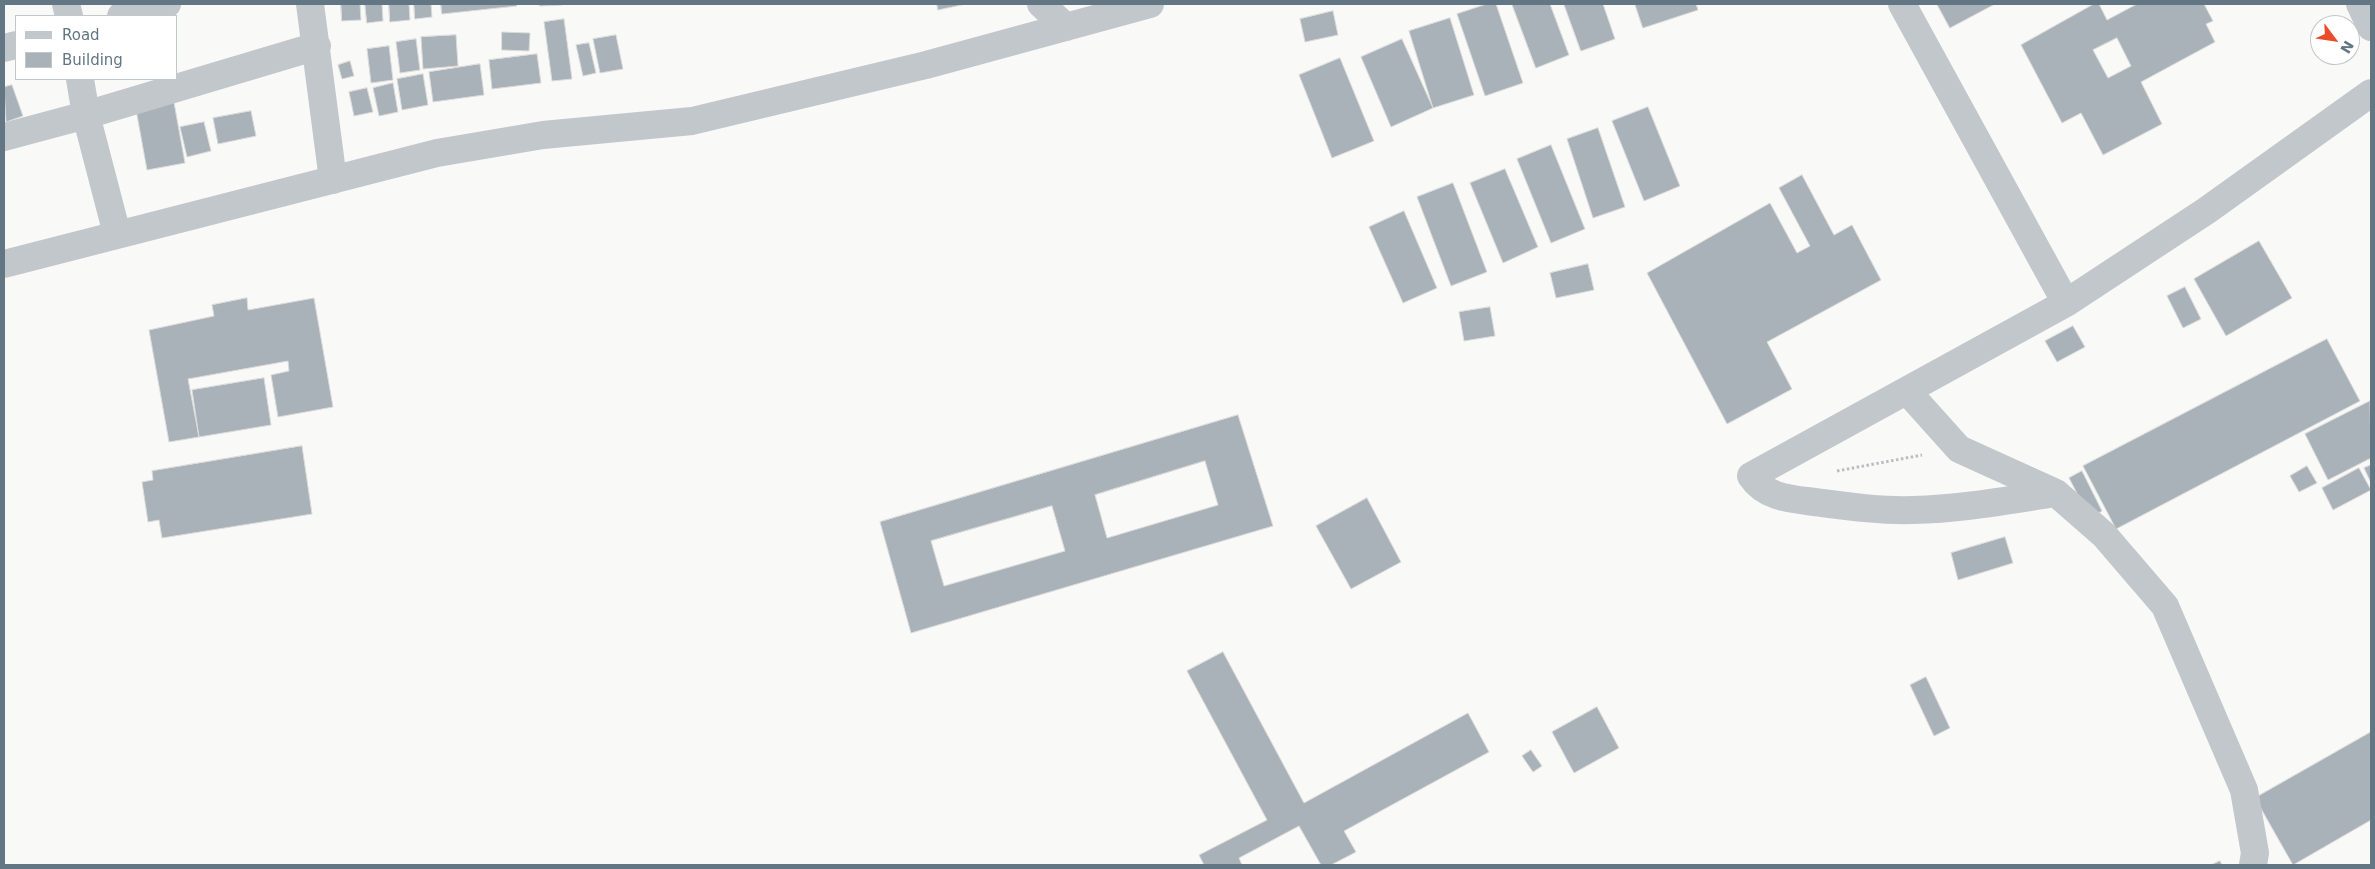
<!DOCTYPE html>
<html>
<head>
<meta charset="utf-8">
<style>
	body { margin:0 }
	#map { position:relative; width:2375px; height:869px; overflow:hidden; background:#f9f9f7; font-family:"DejaVu Sans",sans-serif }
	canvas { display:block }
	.frame { position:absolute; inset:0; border:5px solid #637683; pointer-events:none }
	.legend { position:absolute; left:15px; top:15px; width:162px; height:65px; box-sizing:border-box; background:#fff; border:1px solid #c1c8cd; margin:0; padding:6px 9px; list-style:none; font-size:15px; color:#637683 }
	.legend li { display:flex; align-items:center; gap:10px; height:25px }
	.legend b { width:25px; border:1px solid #c1c8cd }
	.north { position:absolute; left:2310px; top:15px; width:50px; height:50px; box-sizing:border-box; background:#fff; border:1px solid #c1c8cd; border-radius:50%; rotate:121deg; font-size:14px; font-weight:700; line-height:20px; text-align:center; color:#637683 }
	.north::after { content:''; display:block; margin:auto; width:18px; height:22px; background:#e84c28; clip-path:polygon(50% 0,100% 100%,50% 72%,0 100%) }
</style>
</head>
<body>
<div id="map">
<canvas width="2375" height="869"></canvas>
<div class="frame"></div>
<ul class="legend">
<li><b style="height:6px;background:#c2c7cb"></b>Road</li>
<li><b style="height:14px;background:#a9b2b9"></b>Building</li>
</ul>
<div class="north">N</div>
</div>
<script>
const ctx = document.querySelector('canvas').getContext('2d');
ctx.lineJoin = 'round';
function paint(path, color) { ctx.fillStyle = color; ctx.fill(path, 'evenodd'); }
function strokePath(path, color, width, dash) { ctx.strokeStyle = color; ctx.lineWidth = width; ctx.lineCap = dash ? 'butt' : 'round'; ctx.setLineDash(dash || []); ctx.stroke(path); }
const building = new Path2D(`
	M 341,4 L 360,4 L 361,20 L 342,21 Z
	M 365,4 L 382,4 L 383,21 L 367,23 Z
	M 389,4 L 409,4 L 410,20 L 390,22 Z
	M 414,4 L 431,4 L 432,17 L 415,19 Z
	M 441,4 L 516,4 L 517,6 L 442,14 Z
	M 539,4 L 562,4 L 562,5 L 540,6 Z
	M 937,4 L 966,4 L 938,10 Z
	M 1487,4 L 1496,4 L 1523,83 L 1485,96 L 1457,14 Z
	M 1512,4 L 1550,4 L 1569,55 L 1536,68 Z
	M 1564,4 L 1603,4 L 1615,39 L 1581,51 Z
	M 1635,4 L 1696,4 L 1698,10 L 1643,28 Z
	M 1937,4 L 1995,4 L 1950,28 Z
	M 2094,4 L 2099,4 L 2107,20 L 2137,4 L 2204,4 L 2213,21 L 2206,24 L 2215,42 L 2141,82 L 2162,124 L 2103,155 L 2081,113 L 2062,123 L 2021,45 ZM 2117,38 L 2131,66 L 2108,78 L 2093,50 Z
	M 1333,11 L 1338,35 L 1305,42 L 1300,19 Z
	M 1450,18 L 1474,95 L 1433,108 L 1409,31 Z
	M 564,19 L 572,79 L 552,81 L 544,22 Z
	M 502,32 L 530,33 L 529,51 L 502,50 Z
	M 456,35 L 458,66 L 423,69 L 421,37 Z
	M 616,35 L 623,69 L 600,73 L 593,39 Z
	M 416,39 L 420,70 L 400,73 L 396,42 Z
	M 1402,39 L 1433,108 L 1391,127 L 1361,57 Z
	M 589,43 L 596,73 L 583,76 L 576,45 Z
	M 389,46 L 393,80 L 371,83 L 367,49 Z
	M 537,54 L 541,83 L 492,89 L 489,60 Z
	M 1340,58 L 1374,141 L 1332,158 L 1299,75 Z
	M 350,61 L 354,76 L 342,79 L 338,65 Z
	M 480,64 L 484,95 L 433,102 L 429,72 Z
	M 423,74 L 428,105 L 402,110 L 397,79 Z
	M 393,83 L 398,112 L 379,116 L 373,88 Z
	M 12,85 L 23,116 L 6,122 L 4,87 Z
	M 367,88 L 373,112 L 354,116 L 349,92 Z
	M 173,97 L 185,163 L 147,170 L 135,104 Z
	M 1648,107 L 1680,186 L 1644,201 L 1612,121 Z
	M 251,111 L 256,136 L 218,144 L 213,118 Z
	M 204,122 L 211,151 L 187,157 L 180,127 Z
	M 1598,128 L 1625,207 L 1593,218 L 1567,139 Z
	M 1551,145 L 1585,229 L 1551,243 L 1517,159 Z
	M 1505,169 L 1538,247 L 1503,263 L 1470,183 Z
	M 1802,175 L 1834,235 L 1852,225 L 1881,280 L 1767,342 L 1792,389 L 1727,424 L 1647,273 L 1770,203 L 1797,253 L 1810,246 L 1779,188 Z
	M 1453,183 L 1487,272 L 1451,286 L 1417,197 Z
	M 1404,211 L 1437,288 L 1403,303 L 1369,227 Z
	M 2259,241 L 2292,298 L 2226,336 L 2194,279 Z
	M 1588,264 L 1594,290 L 1556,298 L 1550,273 Z
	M 2185,287 L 2201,319 L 2183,328 L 2167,296 Z
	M 247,298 L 248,310 L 314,298 L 333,407 L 278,417 L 271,375 L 289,371 L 288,361 L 188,379 L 199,437 L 169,442 L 149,330 L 214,316 L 212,305 Z
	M 1490,307 L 1495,336 L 1464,341 L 1459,312 Z
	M 2073,326 L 2085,347 L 2057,362 L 2045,341 Z
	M 2327,339 L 2360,401 L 2116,529 L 2083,466 Z
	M 264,378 L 271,425 L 199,437 L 192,390 Z
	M 2370,401 L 2371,458 L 2328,480 L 2305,434 Z
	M 1238,415 L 1273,526 L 911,633 L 880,522 ZM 1205,461 L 1218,505 L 1107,538 L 1095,495 ZM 1052,506 L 1065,551 L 944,586 L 931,541 Z
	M 302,446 L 312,514 L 162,538 L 159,520 L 148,522 L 142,482 L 153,480 L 152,471 Z
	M 2371,465 L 2371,483 L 2364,468 Z
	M 2307,466 L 2317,483 L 2299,492 L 2290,476 Z
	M 2359,468 L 2371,490 L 2333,510 L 2322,488 Z
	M 2082,471 L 2102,511 L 2090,518 L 2069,478 Z
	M 1367,498 L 1401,562 L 1351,589 L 1316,526 Z
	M 2005,537 L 2013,563 L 1958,580 L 1951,553 Z
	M 1223,652 L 1304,803 L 1468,713 L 1489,752 L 1344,831 L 1356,852 L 1331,865 L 1321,865 L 1299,826 L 1239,858 L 1242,865 L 1204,865 L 1199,855 L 1267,820 L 1187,671 Z
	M 1926,677 L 1950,728 L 1934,736 L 1910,685 Z
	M 1597,707 L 1619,748 L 1574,773 L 1552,732 Z
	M 2371,732 L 2371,820 L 2293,865 L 2255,798 Z
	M 1531,750 L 1542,766 L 1533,772 L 1522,756 Z
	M 2220,861 L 2222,865 L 2211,865 Z`);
paint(building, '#a9b2b9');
strokePath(building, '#dbdbd9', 1);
strokePath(new Path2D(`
	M 1837,471 L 1922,455`), '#babec1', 3, [2.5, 2.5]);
strokePath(new Path2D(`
	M 66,4 L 69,16
	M 310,4 L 333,180
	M 1041,4 L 1066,27
	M 1902,4 L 2066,303
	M 2360,4 L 2371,27
	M 121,16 L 167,4
	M 4,48 L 16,45
	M 80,79 L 86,115 L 117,234
	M 4,137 L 86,115 L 317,46
	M 4,264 L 437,153 L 543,135 L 692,121 L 926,65 L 1150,4
	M 1907,391 L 1959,449 L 2056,493 L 2104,535 L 2165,606 L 2244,790 L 2255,853 L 2253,865
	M 2056,493 C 2009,500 1961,509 1913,510 C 1883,511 1852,507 1822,503 C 1796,499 1767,500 1751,476 L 2066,303 L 2206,211 L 2371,93`), '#c2c7cb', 28);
</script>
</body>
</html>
